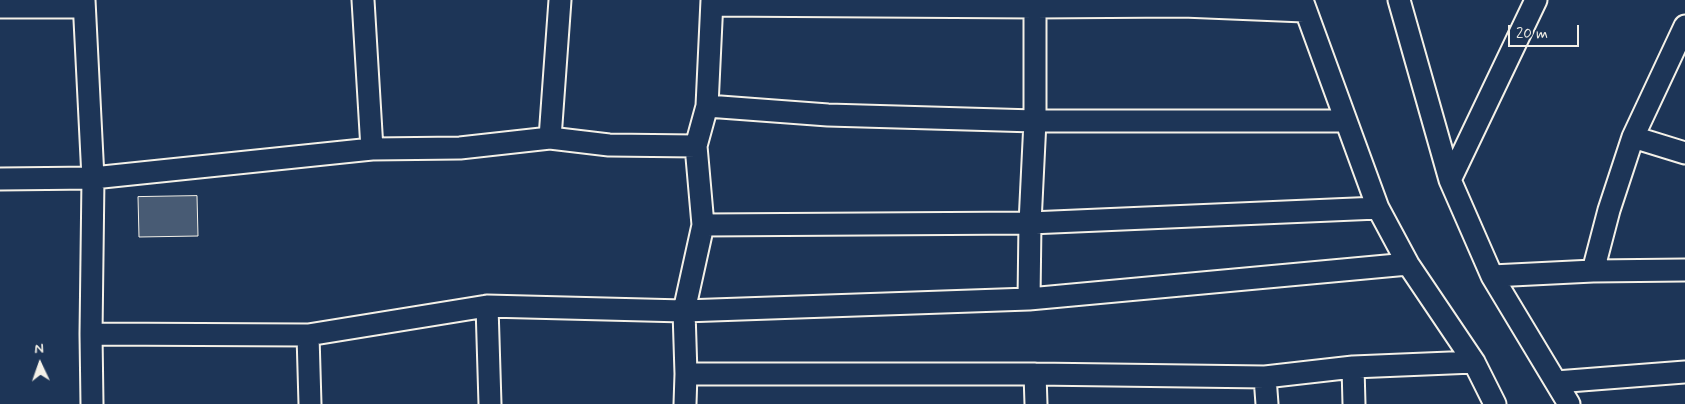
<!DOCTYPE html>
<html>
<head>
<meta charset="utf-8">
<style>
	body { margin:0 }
	#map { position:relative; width:1685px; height:404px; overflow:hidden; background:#1d3557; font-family:Mynerve,sans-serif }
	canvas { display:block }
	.north { position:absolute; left:15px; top:339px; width:50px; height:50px; -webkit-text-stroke:4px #1d3557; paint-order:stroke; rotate:357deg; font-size:14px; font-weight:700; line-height:20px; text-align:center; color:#f4f1e8 }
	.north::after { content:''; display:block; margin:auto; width:18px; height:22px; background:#f4f1e8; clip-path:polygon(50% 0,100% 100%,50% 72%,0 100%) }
	.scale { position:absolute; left:1508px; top:25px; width:71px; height:22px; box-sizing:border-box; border:2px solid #f4f1e8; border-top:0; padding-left:6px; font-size:15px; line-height:18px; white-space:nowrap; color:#f4f1e8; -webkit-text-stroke:4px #1d3557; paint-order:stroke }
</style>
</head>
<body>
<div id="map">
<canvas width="1685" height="404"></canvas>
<div class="north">N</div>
<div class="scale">20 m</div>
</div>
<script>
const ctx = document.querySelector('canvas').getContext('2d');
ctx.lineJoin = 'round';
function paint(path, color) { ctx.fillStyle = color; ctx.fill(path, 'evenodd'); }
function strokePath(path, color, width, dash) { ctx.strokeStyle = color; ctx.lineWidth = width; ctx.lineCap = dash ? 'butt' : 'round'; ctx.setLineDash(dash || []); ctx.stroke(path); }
const building = new Path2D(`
	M 197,196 L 198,236 L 139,237 L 138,197 Z`);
paint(building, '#485b74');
strokePath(building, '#f4f1e8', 1);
const minor = new Path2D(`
	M 84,0 L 93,178 L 91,334 L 92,404
	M 363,0 L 372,149
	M 1302,0 L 1378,208 L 1408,264 L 1474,362 L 1495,404
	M 1399,0 L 1450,180 L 1492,276 L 1569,404
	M 712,5 L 1035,7 L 1183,6 L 1304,11
	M 0,7 L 84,7
	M 707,106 L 828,115 L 1035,121 L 1346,121
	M 1633,137 L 1685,153
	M 550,138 L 560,0
	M 0,179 L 93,178 L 372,149 L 460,148 L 550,138 L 609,145 L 696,146
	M 1450,180 L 1536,0
	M 703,225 L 1030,223 L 1378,208
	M 1593,271 L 1609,210 L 1633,137 L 1685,26
	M 1492,276 L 1593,271 L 1685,270
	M 1029,299 L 1030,223 L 1035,121 L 1035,0
	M 487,306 L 490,404
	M 91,334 L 308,335 L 487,306 L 684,311 L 1029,299 L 1408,264
	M 308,335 L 310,404
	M 1353,367 L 1354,404
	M 686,374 L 1035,374 L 1265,377 L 1353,367 L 1474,362
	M 1035,374 L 1036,404
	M 1265,377 L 1267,404
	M 1556,382 L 1685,372
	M 685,404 L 686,374 L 684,311 L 703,225 L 696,146 L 707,106 L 712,0`);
strokePath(minor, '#f4f1e8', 25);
strokePath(minor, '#1d3557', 21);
</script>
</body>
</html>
